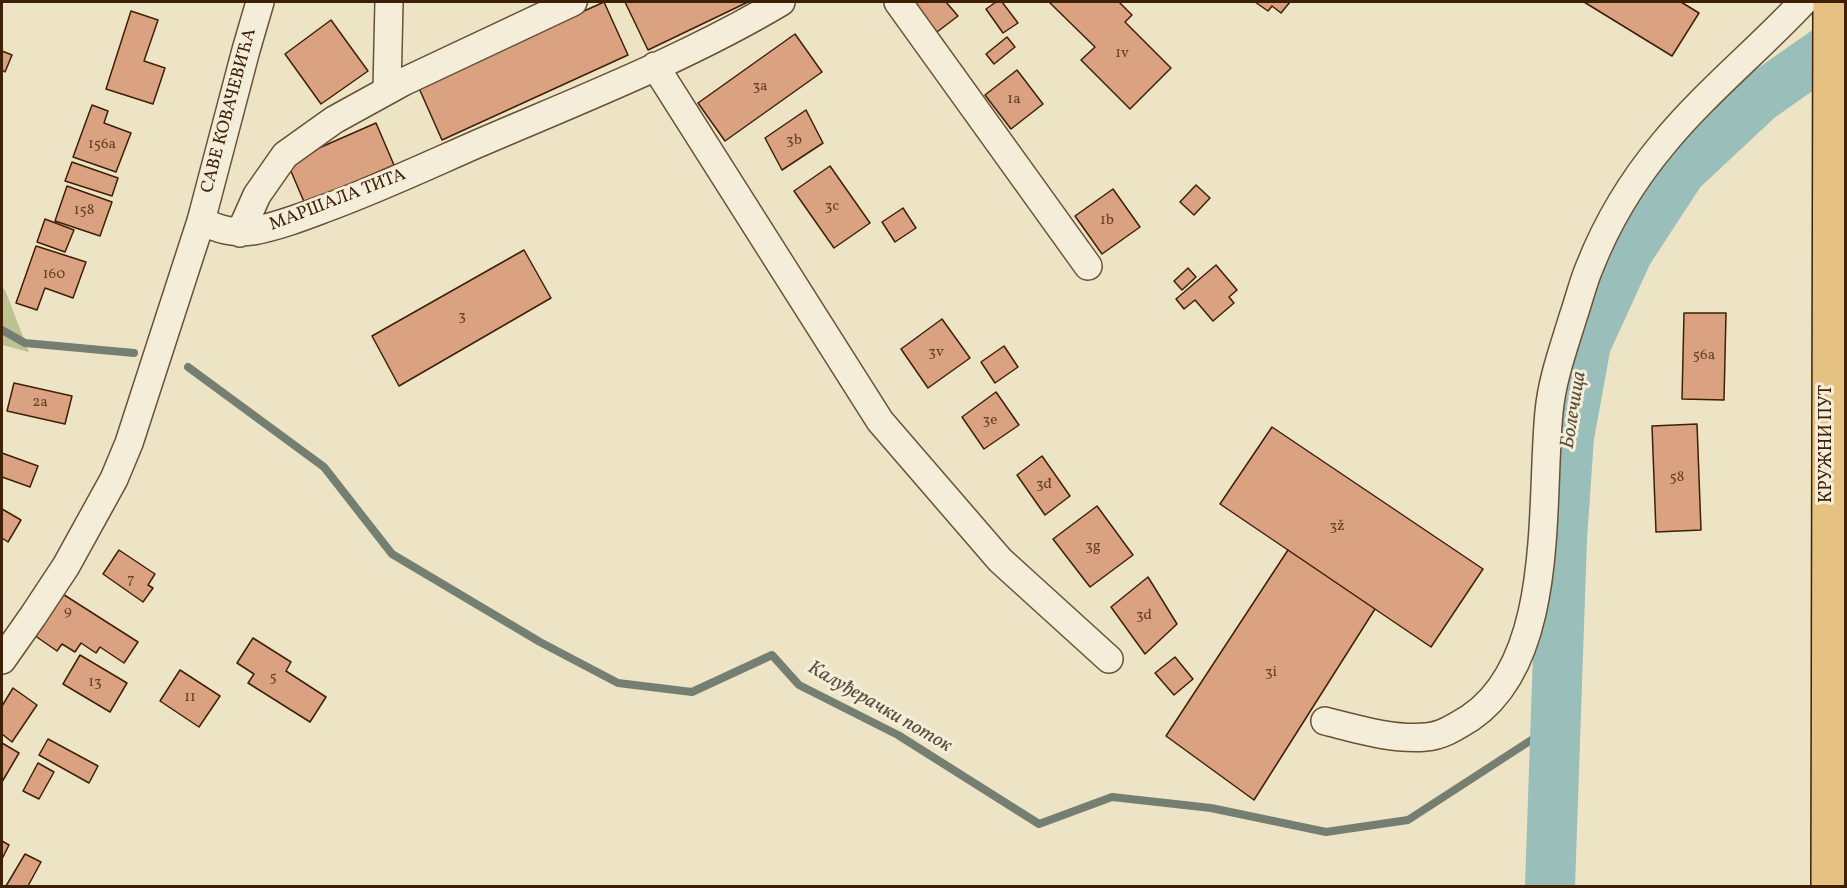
<!DOCTYPE html>
<html>
<head>
<meta charset="utf-8">
<style>
	body { margin:0 }
	#map { position:relative; width:1847px; height:888px; overflow:hidden; background:#ede4c5; font-family:Vollkorn,serif }
	canvas { display:block }
	.frame { position:absolute; inset:0; border:3px solid #3d2005; pointer-events:none }
</style>
</head>
<body>
<div id="map">
<canvas width="1847" height="888"></canvas>
<div class="frame"></div>
</div>
<script>
const ctx = document.querySelector('canvas').getContext('2d');
ctx.lineJoin = 'round';
function paint(path, color) { ctx.fillStyle = color; ctx.fill(path, 'evenodd'); }
function strokePath(path, color, width, dash) { ctx.strokeStyle = color; ctx.lineWidth = width; ctx.lineCap = dash ? 'butt' : 'round'; ctx.setLineDash(dash || []); ctx.stroke(path); }
function label(font, color, halo, rows, align = 'center') {
  ctx.font = font + ' Vollkorn,serif'; ctx.lineWidth = 6; ctx.setLineDash([]); ctx.textBaseline = 'middle'; ctx.strokeStyle = halo; ctx.fillStyle = color; for (const [text, x, y, turn = 0] of rows) {
    ctx.save(); ctx.translate(x, y); ctx.rotate((+turn || 0) * Math.PI / 180); ctx.textAlign = isNaN(turn) ? turn : align; if (halo) ctx.strokeText(text, 0, 0); ctx.fillText(text, 0, 0); ctx.restore();
  }
}
paint(new Path2D(`
	M 2,287 L 5,290 L 29,352 L 2,345 Z`), '#bdc291');
strokePath(new Path2D(`
	M 2,330 L 25,343 L 134,353
	M 188,367 L 324,467 L 392,554 L 540,642 L 618,683 L 692,692 L 772,655 L 799,685 L 898,735 L 1039,824 L 1112,797 L 1211,808 L 1326,832 L 1408,820 L 1556,724`), '#757f71', 8);
strokePath(new Path2D(`
	M 1550,886 L 1562,539 L 1569,437 L 1586,344 L 1628,252 L 1681,171 L 1759,98 L 1846,37`), '#9abeb9', 50);
const building = new Path2D(`
	M 604,2 L 628,55 L 442,140 L 418,86 Z
	M 625,2 L 748,2 L 648,50 Z
	M 913,2 L 946,2 L 958,16 L 937,32 Z
	M 996,2 L 1002,2 L 1018,23 L 1003,33 L 986,9 Z
	M 1049,2 L 1119,2 L 1132,15 L 1125,22 L 1171,68 L 1130,109 L 1081,60 L 1095,47 Z
	M 1255,2 L 1290,2 L 1281,13 L 1272,6 L 1268,11 Z
	M 1584,2 L 1681,2 L 1699,13 L 1672,56 Z
	M 131,11 L 158,20 L 144,61 L 165,68 L 153,104 L 106,89 Z
	M 331,20 L 368,71 L 321,104 L 285,54 Z
	M 795,34 L 822,72 L 725,141 L 698,103 Z
	M 1007,37 L 1015,47 L 994,64 L 986,54 Z
	M 2,51 L 12,55 L 5,72 L 2,70 Z
	M 1017,70 L 1043,104 L 1011,129 L 985,95 Z
	M 92,105 L 108,111 L 104,123 L 131,133 L 116,172 L 73,157 Z
	M 806,110 L 823,143 L 782,170 L 765,138 Z
	M 376,123 L 394,165 L 305,204 L 287,162 Z
	M 72,162 L 118,178 L 112,196 L 65,181 Z
	M 830,166 L 870,223 L 834,248 L 794,191 Z
	M 1196,185 L 1210,198 L 1194,215 L 1180,202 Z
	M 67,186 L 112,202 L 100,236 L 55,221 Z
	M 1113,189 L 1140,227 L 1102,254 L 1075,216 Z
	M 903,208 L 916,228 L 895,242 L 882,222 Z
	M 45,219 L 74,230 L 65,252 L 37,242 Z
	M 36,246 L 86,262 L 73,298 L 45,288 L 37,310 L 16,303 Z
	M 524,250 L 551,298 L 399,386 L 372,336 Z
	M 1216,265 L 1237,290 L 1229,297 L 1234,303 L 1213,321 L 1195,300 L 1184,309 L 1176,299 Z
	M 1188,268 L 1196,277 L 1182,290 L 1174,281 Z
	M 1684,313 L 1726,313 L 1724,400 L 1682,399 Z
	M 942,319 L 970,358 L 928,388 L 901,349 Z
	M 1004,346 L 1018,367 L 995,383 L 981,362 Z
	M 14,383 L 72,396 L 65,424 L 7,411 Z
	M 996,392 L 1019,425 L 984,449 L 962,417 Z
	M 1697,424 L 1701,530 L 1656,532 L 1652,426 Z
	M 1272,427 L 1483,569 L 1431,647 L 1220,504 Z
	M 2,453 L 38,466 L 30,487 L 2,477 Z
	M 1042,456 L 1070,496 L 1045,515 L 1017,475 Z
	M 1097,506 L 1133,555 L 1090,587 L 1053,539 Z
	M 2,509 L 21,520 L 8,542 L 2,538 Z
	M 119,550 L 155,574 L 148,585 L 153,588 L 143,602 L 103,574 Z
	M 1288,550 L 1375,609 L 1254,800 L 1166,736 Z
	M 1148,577 L 1177,624 L 1145,654 L 1111,607 Z
	M 58,591 L 138,642 L 124,663 L 100,647 L 96,653 L 81,643 L 75,652 L 62,644 L 57,651 L 31,633 Z
	M 253,638 L 291,662 L 286,671 L 326,697 L 310,722 L 248,683 L 254,674 L 237,663 Z
	M 80,655 L 127,683 L 110,712 L 63,684 Z
	M 1175,657 L 1193,679 L 1174,695 L 1155,673 Z
	M 180,670 L 220,696 L 199,727 L 160,701 Z
	M 13,688 L 37,705 L 12,742 L 2,734 L 2,706 Z
	M 48,739 L 98,766 L 89,783 L 39,755 Z
	M 2,743 L 19,753 L 2,782 Z
	M 38,763 L 54,772 L 39,799 L 23,791 Z
	M 2,841 L 9,845 L 2,859 Z
	M 25,854 L 41,862 L 28,886 L 6,886 Z`);
paint(building, '#dba282');
strokePath(building, '#3d2005', 1.5);
const minor = new Path2D(`
	M 898,2 L 1088,266
	M 655,66 L 880,421 L 1000,560 L 1109,659
	M 387,90 L 389,2
	M 201,221 C 218,229 233,234 253,231 C 279,226 302,217 326,208 C 378,189 427,166 477,144 C 579,100 685,59 781,2
	M 240,233 L 257,195 L 285,155 L 334,120 L 403,82 L 573,2
	M 2,660 L 33,616 L 66,566 L 114,479 L 129,443 L 201,221 L 246,50 L 260,2
	M 1325,721 C 1357,729 1392,740 1426,737 C 1442,736 1457,726 1470,718 C 1556,660 1540,503 1549,412 C 1552,379 1564,347 1573,317 C 1579,300 1583,282 1590,266 C 1607,223 1633,180 1663,144 C 1705,93 1758,50 1803,2`);
const major = new Path2D(`
	M 1828,886 L 1830,2`);
strokePath(minor, '#695135', 30);
strokePath(major, '#3d2005', 36);
strokePath(minor, '#f3edd9', 27);
strokePath(major, '#e6c282', 33);
label('15px', '#644024', null, [
	["1v",1122,54],
	["3a",760,87],
	["1a",1014,100],
	["3b",794,141],
	["156a",102,145],
	["3c",832,207],
	["158",84,211],
	["1b",1107,221],
	["160",54,275],
	["3",462,317],
	["3v",936,353],
	["56a",1704,356],
	["2a",40,403],
	["3e",990,421],
	["58",1677,478],
	["3đ",1044,485],
	["3ž",1337,527],
	["3g",1093,547],
	["7",131,580],
	["9",68,612],
	["3d",1144,616],
	["3i",1271,673],
	["5",273,678],
	["13",95,683],
	["11",190,698]
]);
label('18px', '#3d2005', '#f3edd9', [
	["САВЕ КОВАЧЕВИЋА",230,111,-75],
	["МАРШАЛА ТИТА",338,201,-21],
	["КРУЖНИ ПУТ",1828,444,-90]
]);
label('italic 20px', '#594f3b', '#f3edd9', [
	["Болечица",1575,410,-81],
	["Калуђерачки поток",879,708,30]
]);
</script>
</body>
</html>
